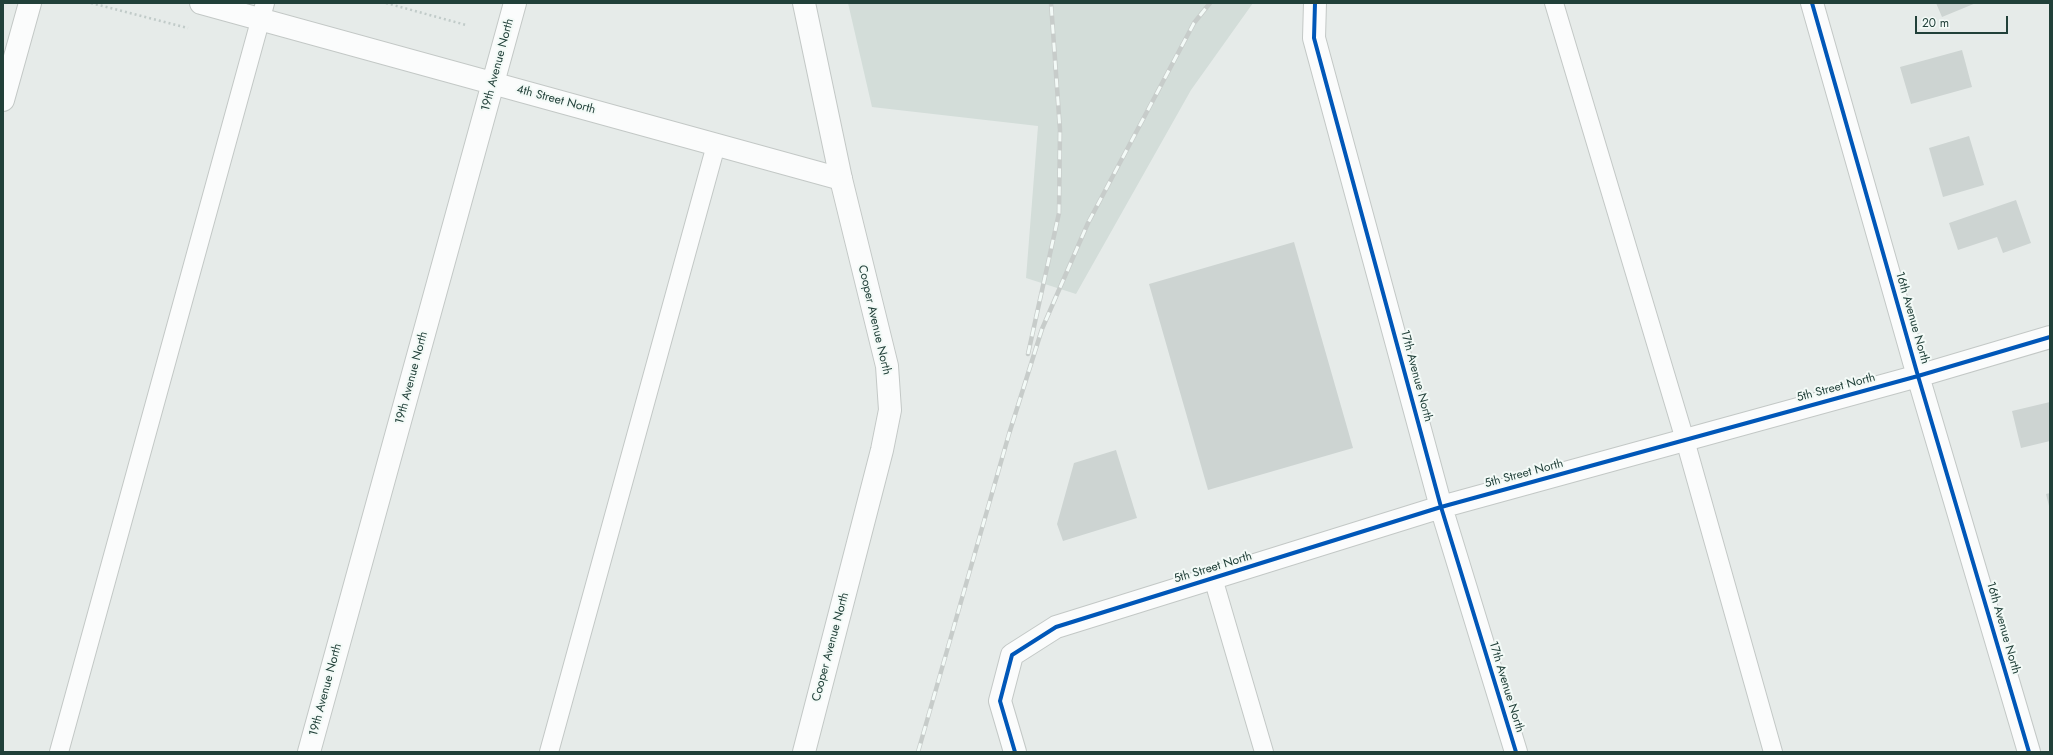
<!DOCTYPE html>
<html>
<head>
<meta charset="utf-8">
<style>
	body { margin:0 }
	#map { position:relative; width:2053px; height:755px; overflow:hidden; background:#e6ebe9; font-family:Jost,sans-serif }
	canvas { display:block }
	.frame { position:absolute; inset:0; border:4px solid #214039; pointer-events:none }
	.scale { position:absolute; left:1915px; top:16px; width:93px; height:18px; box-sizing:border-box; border:2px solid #214039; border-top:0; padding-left:5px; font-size:12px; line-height:14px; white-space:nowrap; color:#214039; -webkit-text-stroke:3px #f3faf7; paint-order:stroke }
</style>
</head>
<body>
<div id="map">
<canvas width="2053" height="755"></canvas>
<div class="frame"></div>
<div class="scale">20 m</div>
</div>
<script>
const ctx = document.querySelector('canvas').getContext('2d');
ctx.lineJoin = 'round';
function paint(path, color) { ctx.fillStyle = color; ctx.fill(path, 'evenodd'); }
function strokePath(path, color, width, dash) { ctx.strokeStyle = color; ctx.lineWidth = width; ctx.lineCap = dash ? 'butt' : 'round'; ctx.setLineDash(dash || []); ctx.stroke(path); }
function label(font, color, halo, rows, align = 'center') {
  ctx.font = font + ' Jost,sans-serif'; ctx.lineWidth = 4; ctx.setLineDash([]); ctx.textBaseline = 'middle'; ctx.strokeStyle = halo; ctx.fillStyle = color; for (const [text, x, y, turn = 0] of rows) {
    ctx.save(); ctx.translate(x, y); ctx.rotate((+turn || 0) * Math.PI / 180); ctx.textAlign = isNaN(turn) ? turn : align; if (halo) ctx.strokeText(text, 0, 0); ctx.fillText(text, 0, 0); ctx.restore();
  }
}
paint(new Path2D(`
	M 848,3 L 1253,3 L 1191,90 L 1076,294 L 1026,278 L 1038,126 L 872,107 Z`), '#d3ddd9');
paint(new Path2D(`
	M 1936,3 L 1976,3 L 1942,17 Z
	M 1962,50 L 1972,87 L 1911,104 L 1900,67 Z
	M 1969,136 L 1984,185 L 1943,197 L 1929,148 Z
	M 2016,200 L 2031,243 L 2003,253 L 1997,237 L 1958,250 L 1949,223 Z
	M 1294,242 L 1353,448 L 1208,490 L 1149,284 Z
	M 2050,402 L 2050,441 L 2021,448 L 2012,411 Z
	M 1116,450 L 1137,518 L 1063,541 L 1057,524 L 1074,463 Z
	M 2050,493 L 2050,506 L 2049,506 L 2046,494 Z`), '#cdd4d2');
const service = new Path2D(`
	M 1554,3 L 1685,440 L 1773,752
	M 1213,578 L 1264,752
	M 59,752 L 265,3
	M 549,752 L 716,145`);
const minor = new Path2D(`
	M 201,3 L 841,179
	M 1315,3 L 1314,38 L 1441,507 L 1516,752
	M 1812,3 L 1918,376 L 2029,752
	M 3,100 L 30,3
	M 309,752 L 515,3
	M 1015,752 L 1000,701 L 1012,655 L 1056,627 L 1441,507 L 1918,376 L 2050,337`);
const tertiary = new Path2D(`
	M 804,752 L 882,450 L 890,410 L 887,366 L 841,179 L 804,3`);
strokePath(service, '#c3c8c6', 20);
strokePath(minor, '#c3c8c6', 24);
strokePath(tertiary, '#c3c8c6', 24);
strokePath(new Path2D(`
	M 91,3 L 188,28
	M 386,3 L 466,25`), '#c1cbc9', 2.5, [2, 3]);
strokePath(service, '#fbfcfc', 18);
strokePath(minor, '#fbfcfc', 22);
strokePath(tertiary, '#fbfcfc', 22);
const rail = new Path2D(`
	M 1028,354 L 1059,213 L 1060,130 L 1051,3
	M 918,752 L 1009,434 L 1042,329 L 1088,223 L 1194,23 L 1210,3`);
strokePath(rail, '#c7ccca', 4.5);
strokePath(rail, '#f3faf7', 3, [9]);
strokePath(new Path2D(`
	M 1315,3 L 1314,38 L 1441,507 L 1516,752
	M 1812,3 L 1918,376 L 2029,752
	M 1015,752 L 1000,701 L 1012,655 L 1056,627 L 1441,507 L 1918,376 L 2050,337`), '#0057b8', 4);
label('12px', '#214039', '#f3faf7', [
	["19th Avenue North",498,65,-75],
	["4th Street North",556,100,15],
	["16th Avenue North",1912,318,74],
	["Cooper Avenue North",874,320,77],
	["17th Avenue North",1416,376,75],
	["19th Avenue North",412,378,-75],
	["5th Street North",1836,388,-15],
	["5th Street North",1524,474,-15],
	["5th Street North",1213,568,-17],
	["16th Avenue North",2003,628,74],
	["Cooper Avenue North",831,647,-75],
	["17th Avenue North",1506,687,73],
	["19th Avenue North",326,690,-75]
]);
</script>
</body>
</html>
